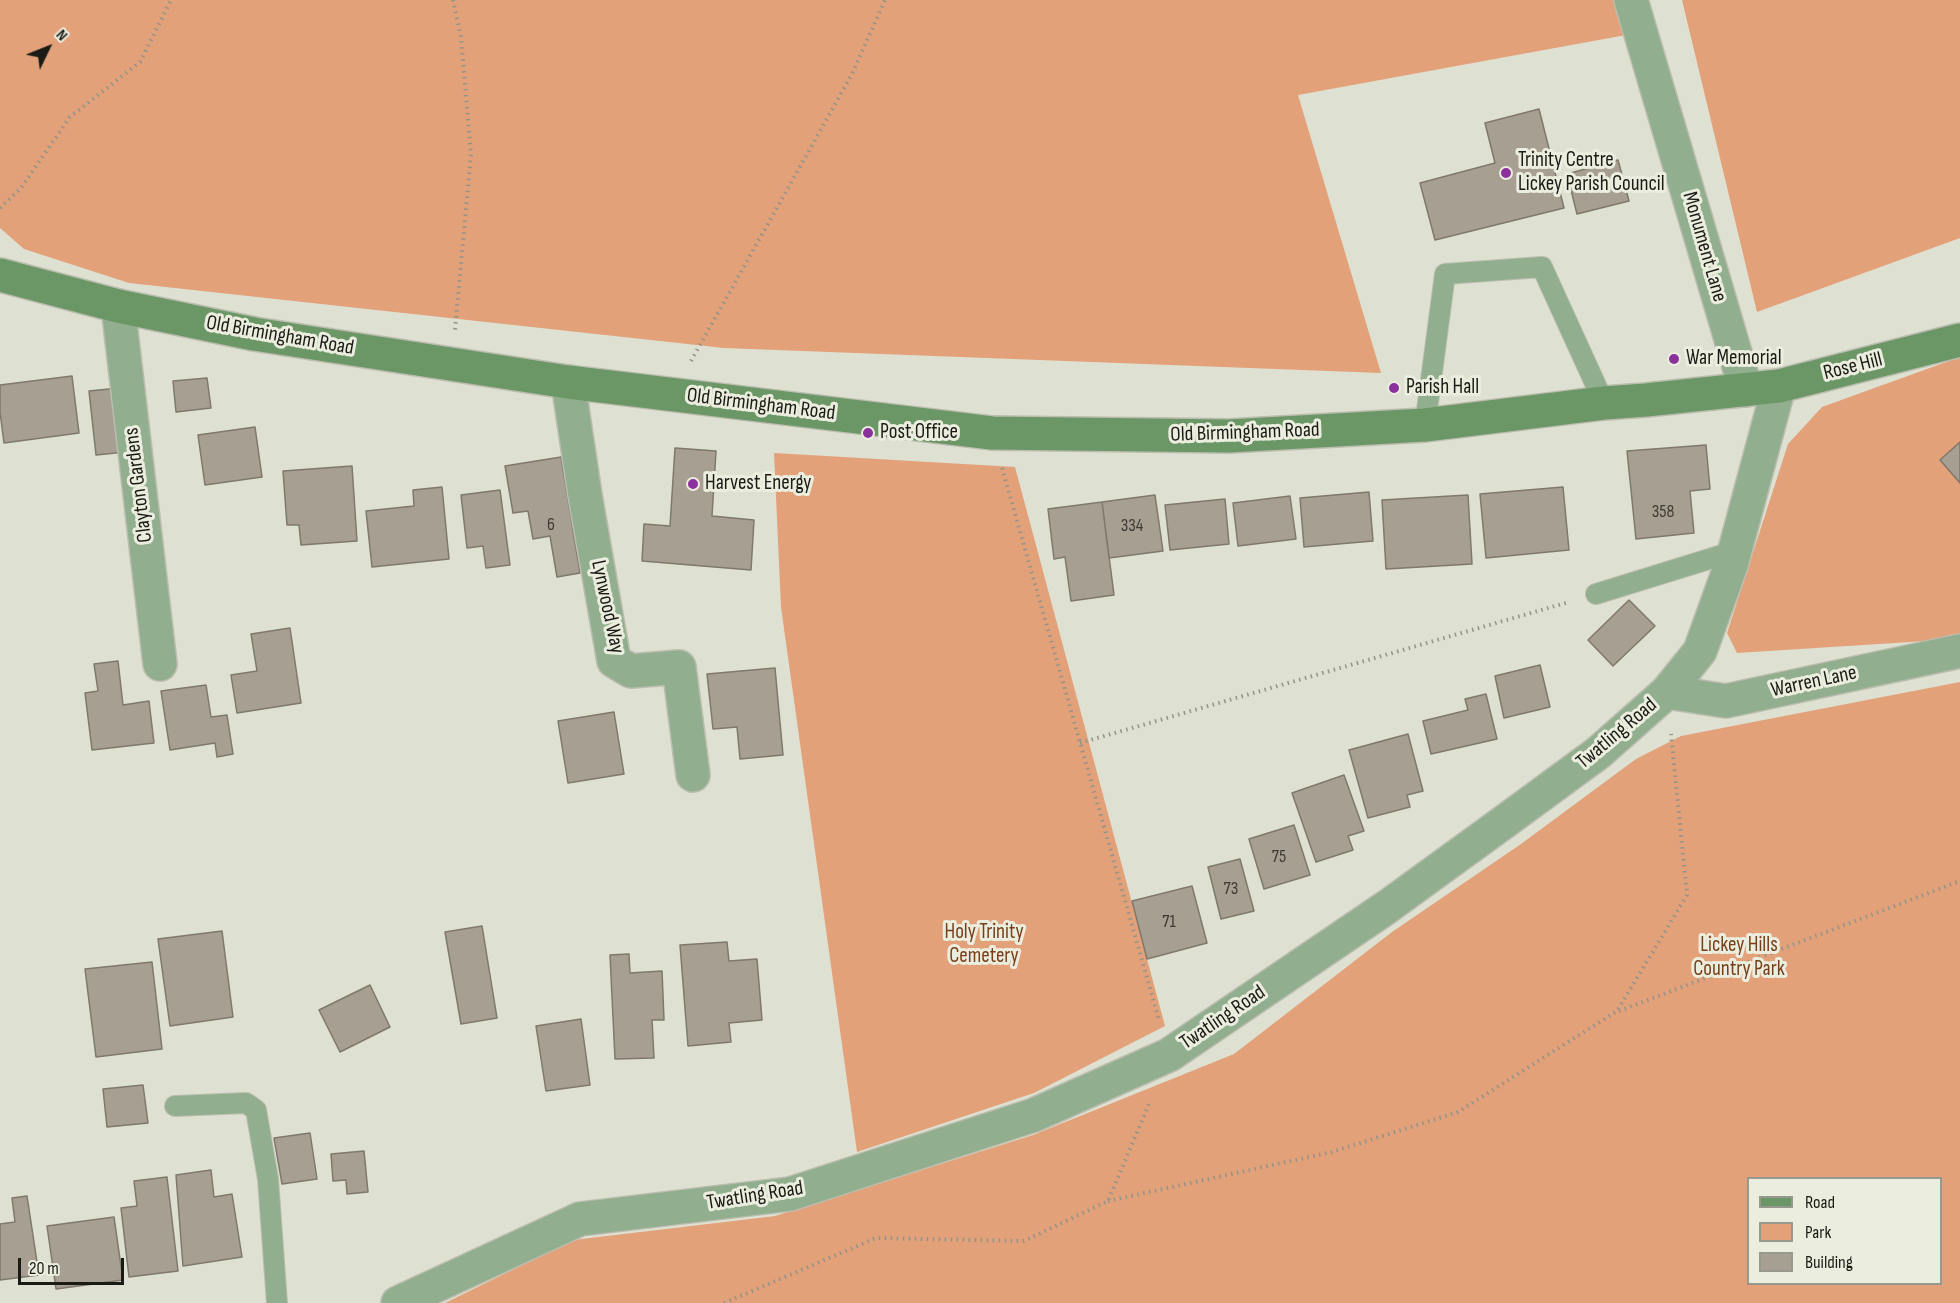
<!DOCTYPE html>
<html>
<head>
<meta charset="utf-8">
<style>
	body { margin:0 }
	#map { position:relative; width:1960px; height:1303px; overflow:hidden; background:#dee0d1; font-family:"Sofia Sans Condensed",sans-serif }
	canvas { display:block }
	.legend { position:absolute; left:1747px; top:1177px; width:195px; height:108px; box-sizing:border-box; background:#ebedde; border:2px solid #98998e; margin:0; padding:8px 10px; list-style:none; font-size:18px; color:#1b1b16 }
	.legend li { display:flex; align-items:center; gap:12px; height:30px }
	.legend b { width:30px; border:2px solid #98998e }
	.north { position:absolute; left:18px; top:18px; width:60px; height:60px; -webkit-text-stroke:4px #ebedde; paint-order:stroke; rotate:47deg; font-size:16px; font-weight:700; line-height:24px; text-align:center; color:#1b1b16 }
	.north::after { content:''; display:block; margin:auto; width:21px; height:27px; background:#1b1b16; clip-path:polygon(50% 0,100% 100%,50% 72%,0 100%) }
	.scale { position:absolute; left:18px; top:1258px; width:106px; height:27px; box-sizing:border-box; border:3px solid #1b1b16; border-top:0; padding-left:8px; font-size:18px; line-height:21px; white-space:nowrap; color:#1b1b16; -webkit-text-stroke:4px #ebedde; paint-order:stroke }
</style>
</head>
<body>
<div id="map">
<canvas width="1960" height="1303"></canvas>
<ul class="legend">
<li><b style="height:8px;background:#6b9666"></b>Road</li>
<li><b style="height:16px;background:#e3a17a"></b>Park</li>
<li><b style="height:16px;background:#a69f92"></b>Building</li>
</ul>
<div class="north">N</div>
<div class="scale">20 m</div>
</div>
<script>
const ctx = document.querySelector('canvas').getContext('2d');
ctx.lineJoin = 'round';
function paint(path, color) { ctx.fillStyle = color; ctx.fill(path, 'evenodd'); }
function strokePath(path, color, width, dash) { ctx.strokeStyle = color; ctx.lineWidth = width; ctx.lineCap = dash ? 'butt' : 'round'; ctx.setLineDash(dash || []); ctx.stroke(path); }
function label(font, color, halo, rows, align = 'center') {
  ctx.font = font + ' "Sofia Sans Condensed",sans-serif'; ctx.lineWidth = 6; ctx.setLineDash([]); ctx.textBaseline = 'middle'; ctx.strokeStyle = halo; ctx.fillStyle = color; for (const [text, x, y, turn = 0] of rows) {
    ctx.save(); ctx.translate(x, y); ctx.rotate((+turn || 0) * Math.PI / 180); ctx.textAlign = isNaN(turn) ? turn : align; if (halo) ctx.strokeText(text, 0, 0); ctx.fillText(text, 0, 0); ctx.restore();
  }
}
paint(new Path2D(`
	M 0,0 L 1615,0 L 1626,35 L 1298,95 L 1381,373 L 724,348 L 129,283 L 24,249 L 0,228 Z
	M 1682,0 L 1960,0 L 1960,238 L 1757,312 Z
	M 1960,357 L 1960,636 L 1942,640 L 1737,653 L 1727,633 L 1788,444 L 1822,407 Z
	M 774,453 L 1015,467 L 1165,1026 L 1034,1093 L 857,1152 L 781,607 Z
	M 1960,682 L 1960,1303 L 445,1303 L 573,1240 L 775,1216 L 1033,1135 L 1234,1054 L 1392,932 L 1521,844 L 1636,759 L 1681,736 ZM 1748,1178 L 1940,1178 L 1940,1284 L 1748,1284 Z`), '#e3a17a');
const building = new Path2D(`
	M 1539,109 L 1564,208 L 1435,240 L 1420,183 L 1495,163 L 1485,123 Z
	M 1618,160 L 1629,201 L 1577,214 L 1567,174 Z
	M 72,376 L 79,433 L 4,443 L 0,412 L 0,385 Z
	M 207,378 L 211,408 L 176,412 L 173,381 Z
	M 119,388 L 126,452 L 96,455 L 89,391 Z
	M 255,427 L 262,477 L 205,485 L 198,435 Z
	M 1960,442 L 1960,483 L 1940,460 Z
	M 1706,445 L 1710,489 L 1690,491 L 1694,533 L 1636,539 L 1627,451 Z
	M 675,448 L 716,451 L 712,516 L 754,520 L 751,570 L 642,561 L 644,524 L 670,526 Z
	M 561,457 L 580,573 L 557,577 L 550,536 L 533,539 L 528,511 L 513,513 L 505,466 Z
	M 352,466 L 357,541 L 301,545 L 299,525 L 287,525 L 283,471 Z
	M 442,487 L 449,559 L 372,567 L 366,511 L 414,506 L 413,490 Z
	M 1563,487 L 1569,550 L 1486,558 L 1480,494 Z
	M 500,490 L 510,565 L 486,568 L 483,546 L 467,548 L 461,495 Z
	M 1369,492 L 1373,541 L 1304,547 L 1300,498 Z
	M 1155,495 L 1163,551 L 1109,558 L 1102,502 Z
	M 1468,495 L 1472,564 L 1386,569 L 1382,500 Z
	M 1290,496 L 1296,539 L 1238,546 L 1233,503 Z
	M 1225,499 L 1229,544 L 1170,550 L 1165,505 Z
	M 1102,502 L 1114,595 L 1071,601 L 1065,557 L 1054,559 L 1048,509 Z
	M 1629,600 L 1655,626 L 1613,666 L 1588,640 Z
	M 290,628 L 301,703 L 237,713 L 231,675 L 257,671 L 251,634 Z
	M 118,661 L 123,705 L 149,701 L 154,743 L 92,750 L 85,693 L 98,691 L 94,664 Z
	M 1540,665 L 1550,707 L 1504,718 L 1495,676 Z
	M 775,668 L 783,755 L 740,759 L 737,727 L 713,729 L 707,674 Z
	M 206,685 L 211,717 L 227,715 L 233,754 L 217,757 L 215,743 L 170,750 L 161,691 Z
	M 1486,694 L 1497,739 L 1431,754 L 1423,721 L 1468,710 L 1465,699 Z
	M 614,712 L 624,774 L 568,783 L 558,721 Z
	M 1408,734 L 1423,791 L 1407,795 L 1410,807 L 1368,818 L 1349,750 Z
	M 1344,775 L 1364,831 L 1348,836 L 1353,850 L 1316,862 L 1292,793 Z
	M 1294,825 L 1310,875 L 1264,889 L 1249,839 Z
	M 1240,859 L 1254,911 L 1221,919 L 1208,867 Z
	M 1192,886 L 1207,943 L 1147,959 L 1132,901 Z
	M 482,926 L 497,1018 L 461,1024 L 445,932 Z
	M 222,931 L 233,1017 L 170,1026 L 158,939 Z
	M 727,942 L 729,961 L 757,959 L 762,1020 L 729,1023 L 731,1042 L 688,1046 L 680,945 Z
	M 629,954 L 630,973 L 662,971 L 664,1020 L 652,1020 L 654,1058 L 615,1059 L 610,955 Z
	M 152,962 L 162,1049 L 96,1057 L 85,969 Z
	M 370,985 L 390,1027 L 340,1052 L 319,1010 Z
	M 581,1019 L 590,1085 L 546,1091 L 536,1026 Z
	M 143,1085 L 148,1123 L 107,1127 L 103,1089 Z
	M 310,1133 L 317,1179 L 282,1184 L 274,1138 Z
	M 364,1151 L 368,1192 L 347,1194 L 346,1180 L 333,1181 L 331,1154 Z
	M 211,1170 L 214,1197 L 232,1194 L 242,1257 L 183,1266 L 176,1175 Z
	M 167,1177 L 178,1271 L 129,1277 L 121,1208 L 137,1206 L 134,1181 Z
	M 27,1196 L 39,1275 L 0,1280 L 0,1224 L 15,1222 L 12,1198 Z
	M 114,1217 L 123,1280 L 56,1289 L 47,1226 Z`);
paint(building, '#a69f92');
strokePath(building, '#7f786c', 1.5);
const service = new Path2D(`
	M 1425,425 L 1445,274 L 1542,267 L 1604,403
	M 1596,594 L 1735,551
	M 175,1106 L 246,1103 L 256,1110 L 268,1179 L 277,1303`);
const minor = new Path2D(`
	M 1631,0 L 1746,390
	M 118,306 L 160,664
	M 568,382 L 585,495 L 614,661 L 631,671 L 679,667 L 693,775
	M 1667,692 L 1726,701 L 1960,651`);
const tertiary = new Path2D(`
	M 398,1303 L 580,1219 L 790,1194 L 1034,1115 L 1169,1055 L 1387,907 L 1504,822 L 1598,753 L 1667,692 L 1700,651 L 1731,565 L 1779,386`);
const secondary = new Path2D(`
	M 0,275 L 118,306 L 254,334 L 568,382 L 992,433 L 1229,436 L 1425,425 L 1604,403 L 1646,400 L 1779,386 L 1960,340`);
strokePath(service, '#bbbdaf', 22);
strokePath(minor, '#bbbdaf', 36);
strokePath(tertiary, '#bbbdaf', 36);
strokePath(secondary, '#bbbdaf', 36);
strokePath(new Path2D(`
	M 453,0 L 461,37 L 471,154 L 455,330
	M 0,208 L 21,188 L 70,117 L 140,62 L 171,0
	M 691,361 L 852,74 L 885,0
	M 1002,468 L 1159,1020
	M 1080,743 L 1569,602
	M 1619,1011 L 1960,881
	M 1108,1201 L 1332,1152 L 1458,1112 L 1617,1011 L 1687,895 L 1671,734
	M 724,1303 L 876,1238 L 1024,1241 L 1108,1201 L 1149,1104`), '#939489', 4, [1.5, 4.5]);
strokePath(service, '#91ae8e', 20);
strokePath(minor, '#91ae8e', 33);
strokePath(tertiary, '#91ae8e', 33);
strokePath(secondary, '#6b9666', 33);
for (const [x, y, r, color] of [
	[1506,173,6,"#8b319c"],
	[1674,359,6,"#8b319c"],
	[1394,388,6,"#8b319c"],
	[868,433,6,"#8b319c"],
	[693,484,6,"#8b319c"]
]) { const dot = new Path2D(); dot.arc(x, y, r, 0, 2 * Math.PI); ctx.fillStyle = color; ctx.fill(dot); strokePath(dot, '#ebedde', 2); }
label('18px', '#3e3c35', null, [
	["358",1663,512],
	["6",551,525],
	["334",1132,526],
	["75",1279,857],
	["73",1231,889],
	["71",1169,922]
]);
label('21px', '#1b1b16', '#ebedde', [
	["Trinity Centre",1518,161],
	["Lickey Parish Council",1518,185],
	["War Memorial",1686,359],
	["Parish Hall",1406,388],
	["Post Office",880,433],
	["Harvest Energy",705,484]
], 'left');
label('21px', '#1b1b16', '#ebedde', [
	["Monument Lane",1704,247,74],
	["Old Birmingham Road",280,336,10],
	["Rose Hill",1853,367,-14],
	["Old Birmingham Road",761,405,7],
	["Old Birmingham Road",1245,433,-2],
	["Clayton Gardens",139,485,-97],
	["Lynwood Way",607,607,78],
	["Warren Lane",1814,682,-12],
	["Twatling Road",1617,734,-40],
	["Twatling Road",1223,1018,-34],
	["Twatling Road",755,1196,-9]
]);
label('21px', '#773f19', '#ebedde', [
	["Holy Trinity",984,933],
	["Cemetery",984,957],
	["Lickey Hills",1739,946],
	["Country Park",1739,970]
]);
</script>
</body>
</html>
